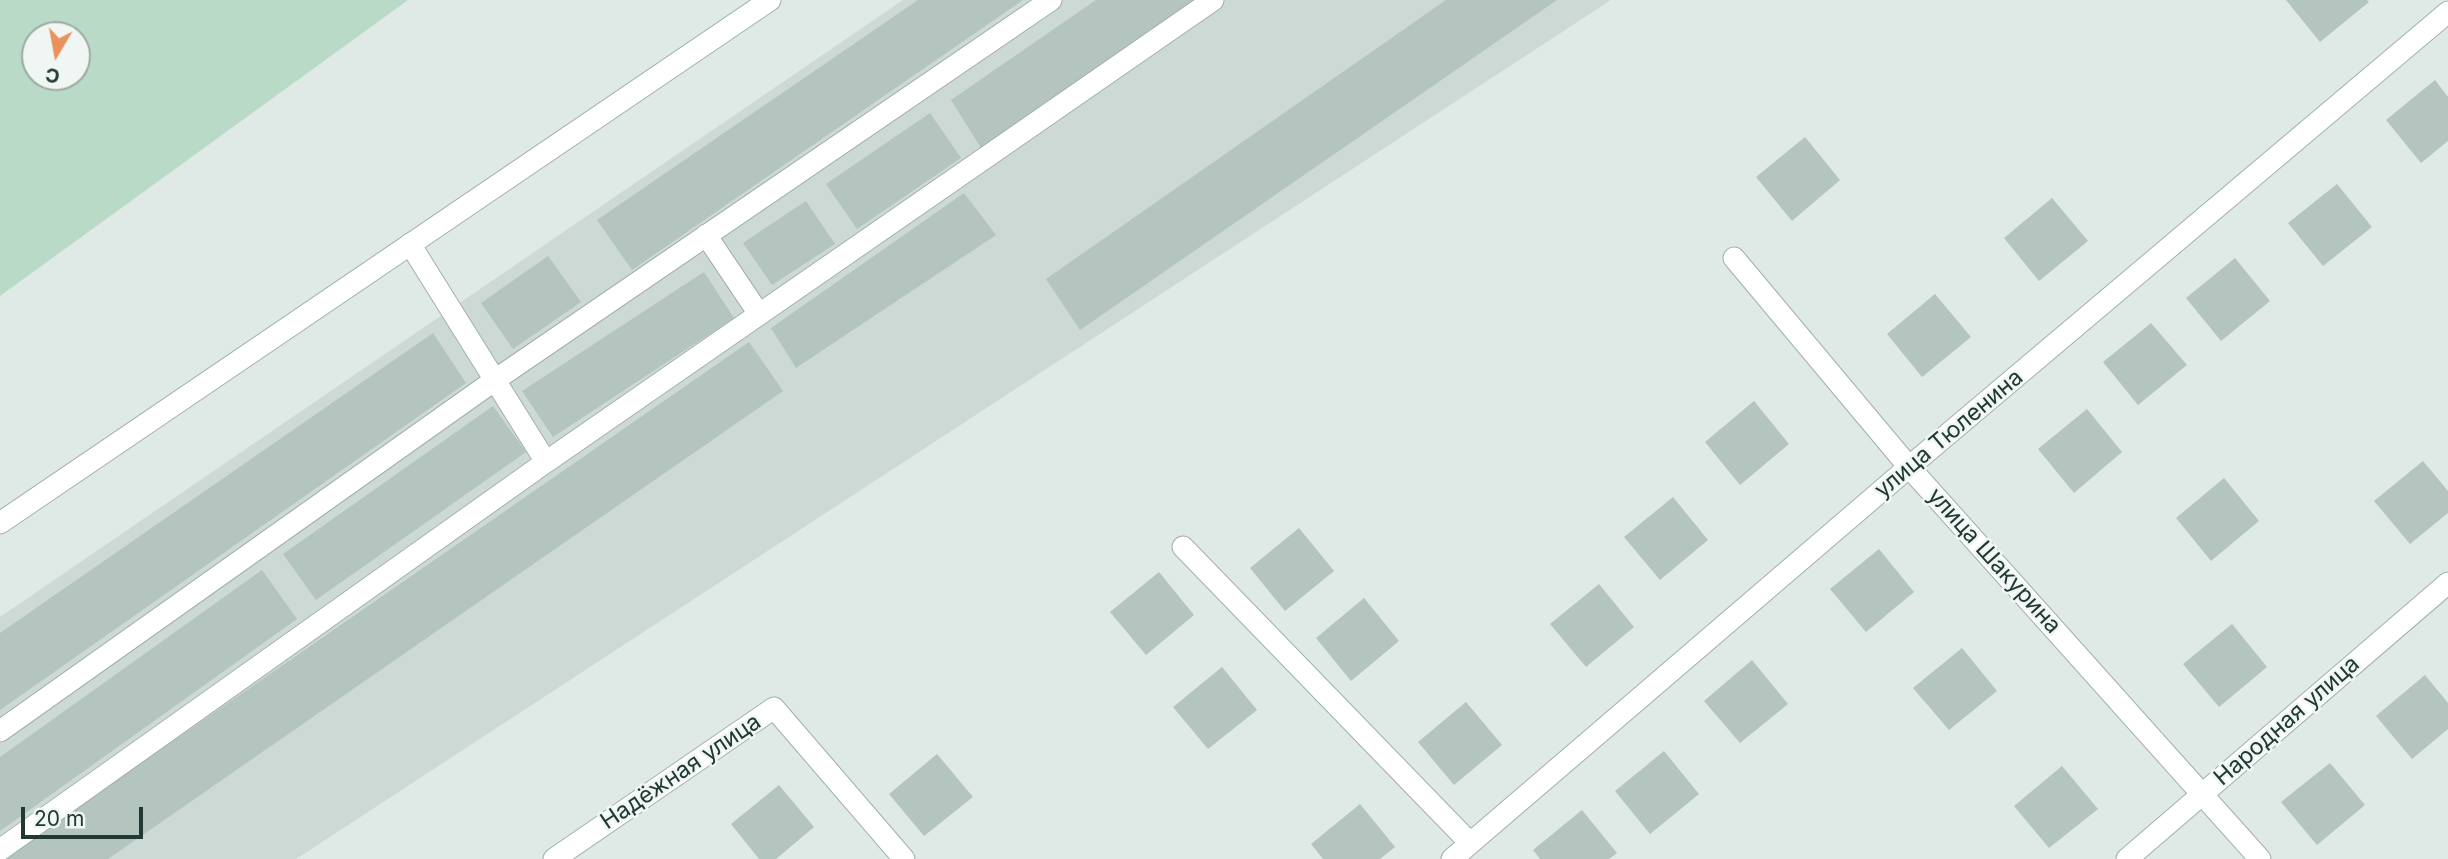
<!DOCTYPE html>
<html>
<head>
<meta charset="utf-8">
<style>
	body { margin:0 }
	#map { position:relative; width:2448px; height:859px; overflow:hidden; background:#dfe9e6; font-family:Inter,sans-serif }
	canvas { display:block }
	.north { position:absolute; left:21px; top:21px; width:70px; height:70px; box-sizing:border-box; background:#eff6f3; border:2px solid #9daaa7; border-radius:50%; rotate:190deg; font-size:19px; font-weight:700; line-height:28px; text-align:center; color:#213835 }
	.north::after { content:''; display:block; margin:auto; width:24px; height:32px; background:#eb915b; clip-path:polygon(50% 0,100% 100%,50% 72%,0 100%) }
	.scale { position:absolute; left:21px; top:807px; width:122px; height:32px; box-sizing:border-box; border:4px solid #213835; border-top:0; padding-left:9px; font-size:21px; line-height:24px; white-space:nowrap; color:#213835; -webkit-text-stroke:5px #eff6f3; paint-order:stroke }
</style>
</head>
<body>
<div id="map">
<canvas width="2448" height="859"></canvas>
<div class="north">С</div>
<div class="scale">20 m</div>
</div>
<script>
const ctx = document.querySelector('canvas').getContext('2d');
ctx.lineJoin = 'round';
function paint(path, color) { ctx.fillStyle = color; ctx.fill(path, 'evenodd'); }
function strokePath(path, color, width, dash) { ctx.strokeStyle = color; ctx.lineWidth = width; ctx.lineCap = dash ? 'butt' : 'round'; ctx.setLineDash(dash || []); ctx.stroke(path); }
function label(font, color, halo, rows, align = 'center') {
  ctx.font = font + ' Inter,sans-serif'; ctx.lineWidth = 5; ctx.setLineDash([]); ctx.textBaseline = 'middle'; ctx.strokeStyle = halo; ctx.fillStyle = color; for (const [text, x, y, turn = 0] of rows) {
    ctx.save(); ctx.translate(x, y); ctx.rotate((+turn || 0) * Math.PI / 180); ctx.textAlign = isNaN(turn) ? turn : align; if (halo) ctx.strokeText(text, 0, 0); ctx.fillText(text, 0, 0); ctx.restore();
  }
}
paint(new Path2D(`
	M 903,0 L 1611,0 L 296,859 L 0,859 L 0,617 Z`), '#cdd9d5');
paint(new Path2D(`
	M 0,0 L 408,0 L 0,296 ZM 35,35 L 77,35 L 77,77 L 35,77 Z`), '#b8dac6');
paint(new Path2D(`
	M 918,0 L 1023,0 L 632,270 L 597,220 Z
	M 1096,0 L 1202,0 L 981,148 L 951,100 Z
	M 1446,0 L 1557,0 L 1080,330 L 1046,279 Z
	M 2286,0 L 2367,0 L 2369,2 L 2320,42 Z
	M 2435,80 L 2448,97 L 2448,141 L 2421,163 L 2386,120 Z
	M 930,113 L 961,158 L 857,229 L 826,184 Z
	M 1805,137 L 1840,180 L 1792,221 L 1756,177 Z
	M 2337,184 L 2372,227 L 2323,266 L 2288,223 Z
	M 964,193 L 996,235 L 796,368 L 771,328 Z
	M 2052,198 L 2088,241 L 2039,281 L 2004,238 Z
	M 806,201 L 835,244 L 772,285 L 743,243 Z
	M 548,256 L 581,302 L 513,349 L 481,303 Z
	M 2235,258 L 2270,301 L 2221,341 L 2186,298 Z
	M 704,272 L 734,318 L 553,437 L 522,391 Z
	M 1935,294 L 1971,337 L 1922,377 L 1887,334 Z
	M 2151,323 L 2187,365 L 2138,405 L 2103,362 Z
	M 433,333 L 466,383 L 0,710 L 0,633 Z
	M 749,342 L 783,391 L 108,859 L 3,859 Z
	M 1754,401 L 1789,444 L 1740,485 L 1705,442 Z
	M 493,406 L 526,452 L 316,600 L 283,554 Z
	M 2087,409 L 2122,452 L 2074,493 L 2038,449 Z
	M 2423,461 L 2448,491 L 2448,513 L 2410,544 L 2374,501 Z
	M 2224,478 L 2259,521 L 2211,561 L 2176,518 Z
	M 1673,497 L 1708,540 L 1660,580 L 1624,537 Z
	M 1299,528 L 1334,571 L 1285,611 L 1250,568 Z
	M 1879,549 L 1914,592 L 1866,632 L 1830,589 Z
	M 262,570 L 297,619 L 0,831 L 0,757 Z
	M 1159,572 L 1194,615 L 1146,655 L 1110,612 Z
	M 1599,584 L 1634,627 L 1586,667 L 1550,624 Z
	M 1364,598 L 1399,641 L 1351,681 L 1316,638 Z
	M 2232,624 L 2267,667 L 2219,707 L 2183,664 Z
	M 1962,648 L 1997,691 L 1949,730 L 1913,688 Z
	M 1752,660 L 1788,704 L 1740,743 L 1704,701 Z
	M 1222,667 L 1257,710 L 1208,749 L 1173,707 Z
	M 2425,675 L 2448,703 L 2448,729 L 2412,759 L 2376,716 Z
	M 1466,702 L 1502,745 L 1454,785 L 1418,742 Z
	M 1664,751 L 1699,794 L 1650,834 L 1615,791 Z
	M 937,754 L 973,797 L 924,836 L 889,794 Z
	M 2330,763 L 2365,805 L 2317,845 L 2281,802 Z
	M 2062,766 L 2098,809 L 2049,848 L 2014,806 Z
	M 779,785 L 814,827 L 776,859 L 759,859 L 731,824 Z
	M 1360,804 L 1395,847 L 1380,859 L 1323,859 L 1311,844 Z
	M 1582,810 L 1617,853 L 1609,859 L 1540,859 L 1533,850 Z`), '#b4c4bf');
const service = new Path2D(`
	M 706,235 L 759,314
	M 410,244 L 546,462 L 1213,0
	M 0,731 L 495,380 L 1051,0
	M 0,850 L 546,462`);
const minor = new Path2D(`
	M 1734,258 L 1909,467 L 2260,859
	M 1183,547 L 1470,843
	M 554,859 L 774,708 L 904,859
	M 1452,859 L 1909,467 L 2448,12
	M 2127,859 L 2448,583`);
const tertiary = new Path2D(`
	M 0,523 L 770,0`);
strokePath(service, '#a2b0ad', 23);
strokePath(minor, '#a2b0ad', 23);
strokePath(tertiary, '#a2b0ad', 23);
strokePath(service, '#fff', 21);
strokePath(minor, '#fff', 21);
strokePath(tertiary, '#fff', 21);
label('23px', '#213835', '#eff6f3', [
	["улица Тюленина",1949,434,-40],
	["улица Шакурина",1994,561,48],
	["Народная улица",2287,721,-41],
	["Надёжная улица",681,772,-34]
]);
</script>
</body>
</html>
